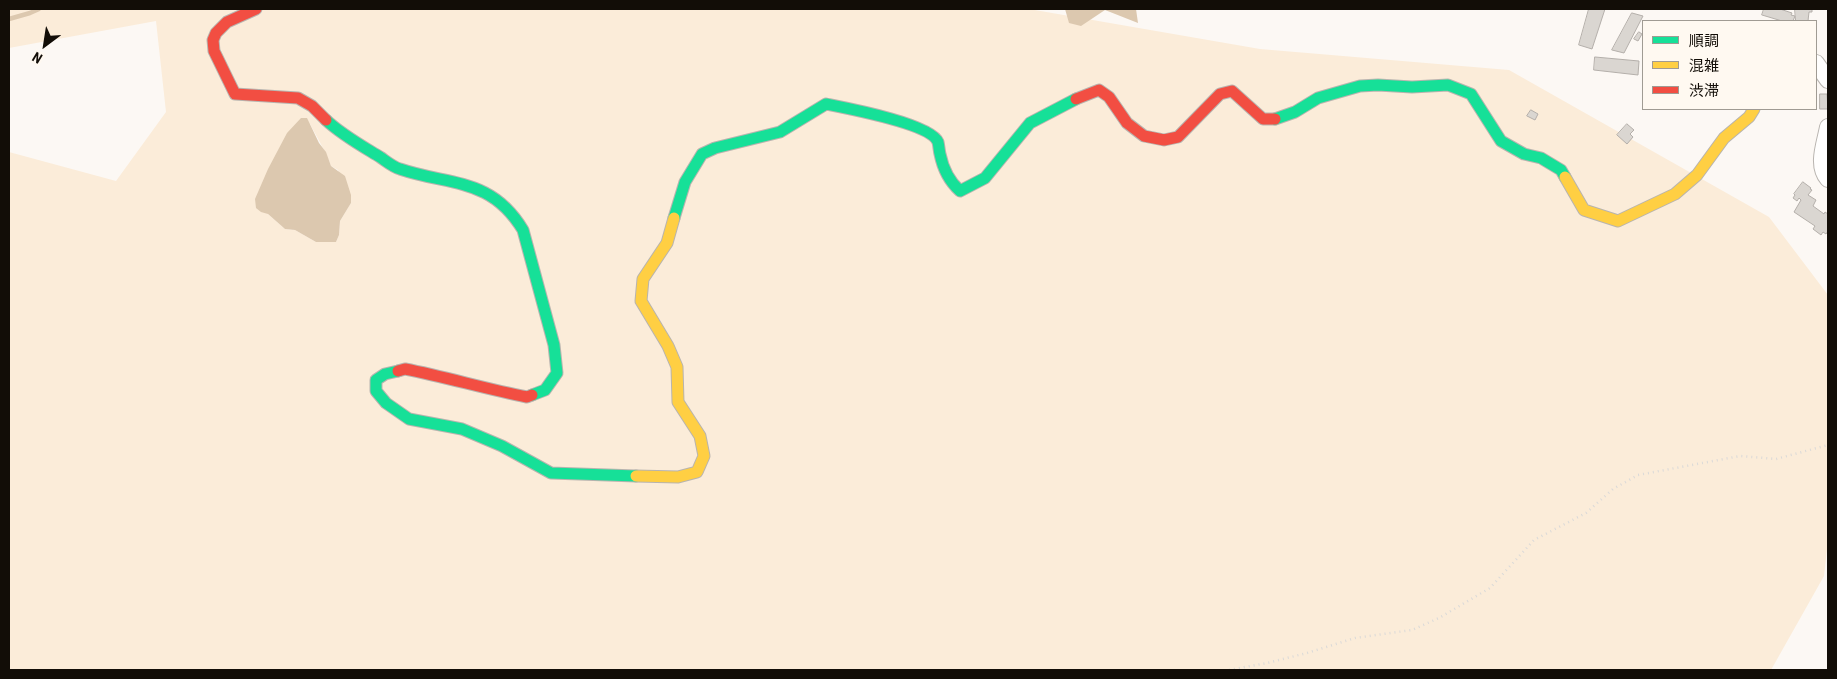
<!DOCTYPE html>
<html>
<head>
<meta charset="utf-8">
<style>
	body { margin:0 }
	#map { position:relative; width:1837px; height:679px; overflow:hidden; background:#fcf8f4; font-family:"Roboto Condensed","Noto Sans JP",sans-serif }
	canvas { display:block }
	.frame { position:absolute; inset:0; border:10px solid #120d07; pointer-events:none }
	.legend { position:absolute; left:1642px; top:20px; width:175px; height:90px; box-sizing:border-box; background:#fff9f1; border:1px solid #a09b93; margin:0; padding:6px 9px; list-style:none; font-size:15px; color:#120d07 }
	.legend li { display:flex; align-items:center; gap:10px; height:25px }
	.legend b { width:25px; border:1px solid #a09b93 }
	.north { position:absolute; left:20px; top:20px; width:50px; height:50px; -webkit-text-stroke:4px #fff9f1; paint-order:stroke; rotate:211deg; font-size:14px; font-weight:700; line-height:20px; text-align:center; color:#120d07 }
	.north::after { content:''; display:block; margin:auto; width:18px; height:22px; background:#120d07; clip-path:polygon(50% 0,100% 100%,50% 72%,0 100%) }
</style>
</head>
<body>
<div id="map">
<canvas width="1837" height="679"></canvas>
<div class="frame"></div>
<ul class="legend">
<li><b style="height:6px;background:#16e098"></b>順調</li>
<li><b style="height:6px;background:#ffcf43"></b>混雑</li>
<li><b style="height:6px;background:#f24e42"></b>渋滞</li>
</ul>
<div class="north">N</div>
</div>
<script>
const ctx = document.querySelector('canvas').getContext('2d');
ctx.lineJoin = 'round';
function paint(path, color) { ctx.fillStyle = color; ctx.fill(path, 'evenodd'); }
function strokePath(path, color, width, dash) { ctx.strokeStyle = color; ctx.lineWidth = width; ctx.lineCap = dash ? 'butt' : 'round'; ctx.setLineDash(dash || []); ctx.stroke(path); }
paint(new Path2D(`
	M 9,9 L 1029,9 L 1260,49 L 1509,70 L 1769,217 L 1828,295 L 1828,540 L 1824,576 L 1771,670 L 9,670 L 9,152 L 116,181 L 166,112 L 156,21 L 9,48 ZM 310,124 C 317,138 326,151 331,166 L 338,170 L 351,203 L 340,221 L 339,235 L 336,242 L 316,242 L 295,230 L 285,229 L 268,214 Z`), '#fbecd9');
paint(new Path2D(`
	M 1065,9 L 1136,9 L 1138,23 L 1105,10 L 1081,26 L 1069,23 Z
	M 301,118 L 307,118 L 319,143 L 326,152 L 331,166 L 345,176 L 351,195 L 351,203 L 340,221 L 339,235 L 336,242 L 316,242 L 295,230 L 285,229 L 268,214 L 261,212 L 256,208 L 255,199 L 268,169 L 287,133 Z`), '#dcc8af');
strokePath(new Path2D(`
	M 9,19 L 30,13 L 39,9`), '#dcc8af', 4.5);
const building = new Path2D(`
	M 1589,9 L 1605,9 L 1592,49 L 1579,45 Z
	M 1764,9 L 1780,9 L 1792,13 L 1791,15 L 1795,16 L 1793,21 L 1782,21 L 1762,15 Z
	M 1795,9 L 1812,9 L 1812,12 L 1809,12 L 1808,21 L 1796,21 Z
	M 1632,13 L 1643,16 L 1624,53 L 1612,50 Z
	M 1639,32 L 1642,34 L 1638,41 L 1634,39 Z
	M 1595,57 L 1639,61 L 1638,75 L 1594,70 Z
	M 1820,94 L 1827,94 L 1828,109 L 1820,109 Z
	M 1531,110 L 1538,114 L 1535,120 L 1527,116 Z
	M 1627,124 L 1634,130 L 1630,134 L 1633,137 L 1627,144 L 1617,135 Z
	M 1803,182 L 1811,188 L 1810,189 L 1812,190 L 1808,195 L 1816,200 L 1813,206 L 1824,214 L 1825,212 L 1828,214 L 1828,231 L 1826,234 L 1823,232 L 1821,235 L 1813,229 L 1815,226 L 1794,212 L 1801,200 L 1799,198 L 1797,201 L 1793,198 L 1795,195 L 1794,194 Z`);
paint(building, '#dad6d1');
strokePath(building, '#b4afaa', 1);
const street = new Path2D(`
	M 1816,63 L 1828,80
	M 1828,127 C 1825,144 1816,165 1828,179`);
const fast = new Path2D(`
	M 1275,119 L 1295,112 L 1318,98 L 1360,86 L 1378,85 L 1412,87 L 1448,85 L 1471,94 L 1501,141 L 1524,154 L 1541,158 L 1561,170 L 1565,177
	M 326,120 C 342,135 362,146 380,157 C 386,161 393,167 400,169 C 450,186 491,177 523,230 L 554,345 L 557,373 L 545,390 L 532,395
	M 674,218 L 685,182 L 702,154 L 715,148 L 780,132 L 826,104 C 846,108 931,124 938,142 C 939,146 939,150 940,154 C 943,169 949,181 960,191 L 985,178 L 1030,123 L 1076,99
	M 398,371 L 385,374 L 376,380 L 376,391 L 386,403 L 409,419 L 462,429 L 502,446 L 551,473 L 636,476`);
const slow = new Path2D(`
	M 1565,177 L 1584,210 L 1618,221 L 1675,194 L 1697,175 L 1724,138 L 1749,117 L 1754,109
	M 636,476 L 678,477 L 697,472 L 704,456 L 700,436 L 678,402 L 677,367 L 668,346 L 641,301 L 643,279 L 667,243 L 674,218`);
const jam = new Path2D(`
	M 256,9 L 227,22 L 216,33 L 213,40 L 214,51 L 233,90 L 235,94 L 298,98 L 312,106 L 326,120
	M 1076,99 L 1099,90 L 1109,97 L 1127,123 L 1144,136 L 1164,140 L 1178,137 L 1220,94 L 1232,91 L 1263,119 L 1275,119
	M 398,371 L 405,369 C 446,377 486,389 527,397 L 532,395`);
strokePath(street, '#b8b4af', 18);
strokePath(fast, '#b8b4af', 13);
strokePath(slow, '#b8b4af', 13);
strokePath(jam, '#b8b4af', 13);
strokePath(new Path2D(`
	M 1229,670 L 1267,663 L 1307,653 L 1355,638 L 1412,630 L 1439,618 L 1490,588 L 1534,540 L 1586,513 L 1613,489 L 1638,475 L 1740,456 L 1776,459 L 1828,445`), '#dad9d8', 2.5, [1, 4]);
strokePath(street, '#fffefd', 16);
strokePath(fast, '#16e098', 11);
strokePath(slow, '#ffcf43', 11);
strokePath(jam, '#f24e42', 11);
</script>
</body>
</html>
